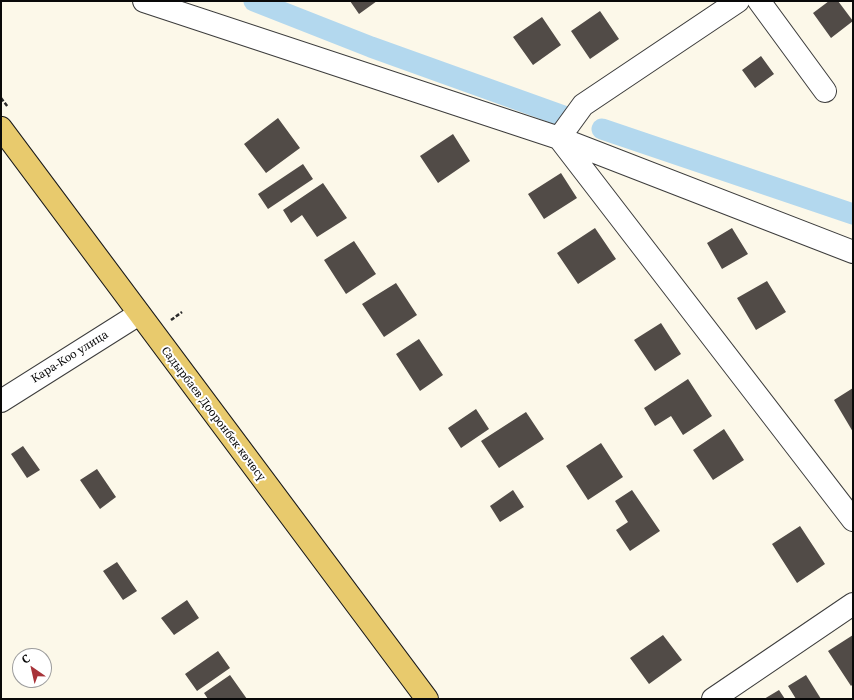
<!DOCTYPE html>
<html>
<head>
<meta charset="utf-8">
<style>
	body { margin:0 }
	#map { position:relative; width:854px; height:700px; overflow:hidden; background:#fcf8e9; font-family:"Noto Serif",serif }
	canvas { display:block }
	.frame { position:absolute; inset:0; border:2px solid #090909; pointer-events:none }
	.north { position:absolute; left:12px; top:648px; width:40px; height:40px; box-sizing:border-box; background:#fff; border:1px solid #9d9d9d; border-radius:50%; rotate:326deg; font-size:11px; font-weight:700; line-height:16px; text-align:center; color:#090909 }
	.north::after { content:''; display:block; margin:auto; width:14px; height:18px; background:#a83339; clip-path:polygon(50% 0,100% 100%,50% 72%,0 100%) }
</style>
</head>
<body>
<div id="map">
<canvas width="854" height="700"></canvas>
<div class="frame"></div>
<div class="north">С</div>
</div>
<script>
const ctx = document.querySelector('canvas').getContext('2d');
ctx.lineJoin = 'round';
function strokePath(path, color, width, dash) { ctx.strokeStyle = color; ctx.lineWidth = width; ctx.lineCap = dash ? 'butt' : 'round'; ctx.setLineDash(dash || []); ctx.stroke(path); }
function paint(path, color) { ctx.fillStyle = color; ctx.fill(path, 'evenodd'); }
function label(font, color, halo, rows, align = 'center') {
  ctx.font = font + ' "Noto Serif",serif'; ctx.lineWidth = 4; ctx.setLineDash([]); ctx.textBaseline = 'middle'; ctx.strokeStyle = halo; ctx.fillStyle = color; for (const [text, x, y, turn = 0] of rows) {
    ctx.save(); ctx.translate(x, y); ctx.rotate((+turn || 0) * Math.PI / 180); ctx.textAlign = isNaN(turn) ? turn : align; if (halo) ctx.strokeText(text, 0, 0); ctx.fillText(text, 0, 0); ctx.restore();
  }
}
strokePath(new Path2D(`
	M 254,1 L 371,47 L 566,117
	M 602,129 L 853,214`), '#b3d8ee', 21);
paint(new Path2D(`
	M 350,1 L 377,1 L 359,14 Z
	M 829,1 L 838,1 L 853,21 L 831,38 L 813,13 Z
	M 600,11 L 619,39 L 590,59 L 571,31 Z
	M 542,17 L 561,45 L 533,65 L 513,37 Z
	M 761,56 L 774,74 L 755,88 L 742,70 Z
	M 278,118 L 300,148 L 266,173 L 244,144 Z
	M 453,134 L 470,161 L 438,183 L 420,156 Z
	M 303,164 L 313,179 L 268,209 L 258,194 Z
	M 561,173 L 577,198 L 544,219 L 528,194 Z
	M 323,183 L 347,218 L 317,237 L 302,215 L 291,223 L 283,210 Z
	M 595,228 L 616,259 L 578,284 L 557,253 Z
	M 732,228 L 748,254 L 722,269 L 707,243 Z
	M 354,241 L 376,274 L 346,294 L 324,260 Z
	M 767,281 L 786,312 L 756,330 L 737,298 Z
	M 396,283 L 417,315 L 384,337 L 362,304 Z
	M 661,323 L 681,354 L 655,371 L 634,340 Z
	M 419,339 L 443,375 L 420,391 L 396,354 Z
	M 688,379 L 712,416 L 683,435 L 671,416 L 655,426 L 644,408 Z
	M 853,388 L 853,432 L 834,400 Z
	M 476,409 L 489,429 L 461,448 L 448,428 Z
	M 526,412 L 544,439 L 499,468 L 481,441 Z
	M 724,429 L 744,460 L 713,480 L 693,450 Z
	M 601,443 L 623,477 L 588,500 L 566,466 Z
	M 23,446 L 40,470 L 27,478 L 11,454 Z
	M 97,469 L 116,497 L 100,509 L 80,480 Z
	M 513,490 L 524,507 L 500,522 L 490,506 Z
	M 632,490 L 660,531 L 630,551 L 616,530 L 628,522 L 615,501 Z
	M 800,526 L 825,564 L 797,583 L 772,544 Z
	M 117,562 L 137,591 L 123,600 L 103,571 Z
	M 187,600 L 199,618 L 174,635 L 161,618 Z
	M 663,635 L 682,660 L 649,684 L 630,658 Z
	M 853,635 L 853,684 L 851,686 L 828,651 Z
	M 218,651 L 230,668 L 197,691 L 185,674 Z
	M 230,675 L 247,699 L 208,699 L 204,693 Z
	M 806,675 L 821,699 L 796,699 L 788,686 Z
	M 779,690 L 785,699 L 764,699 Z`), '#514b47');
const minor = new Path2D(`
	M 144,1 L 559,138 L 853,252
	M 738,1 L 583,105 L 559,138 L 853,520
	M 759,1 L 825,91
	M 1,401 L 139,314
	M 713,699 L 853,604`);
const major = new Path2D(`
	M 1,128 L 427,699`);
strokePath(minor, '#3c3c3c', 24);
strokePath(major, '#1a1a1a', 24);
strokePath(new Path2D(`
	M 1,98 L 8,107
	M 171,320 L 182,312`), '#2b2b2b', 2.5, [4, 2]);
strokePath(minor, '#fff', 22);
strokePath(major, '#e8ca6d', 22);
label('11px', '#090909', '#fff', [
	["Кара-Коо улица",70,357,-32],
	["Садырбаев Дооронбек көчөсү",213,414,53]
]);
</script>
</body>
</html>
